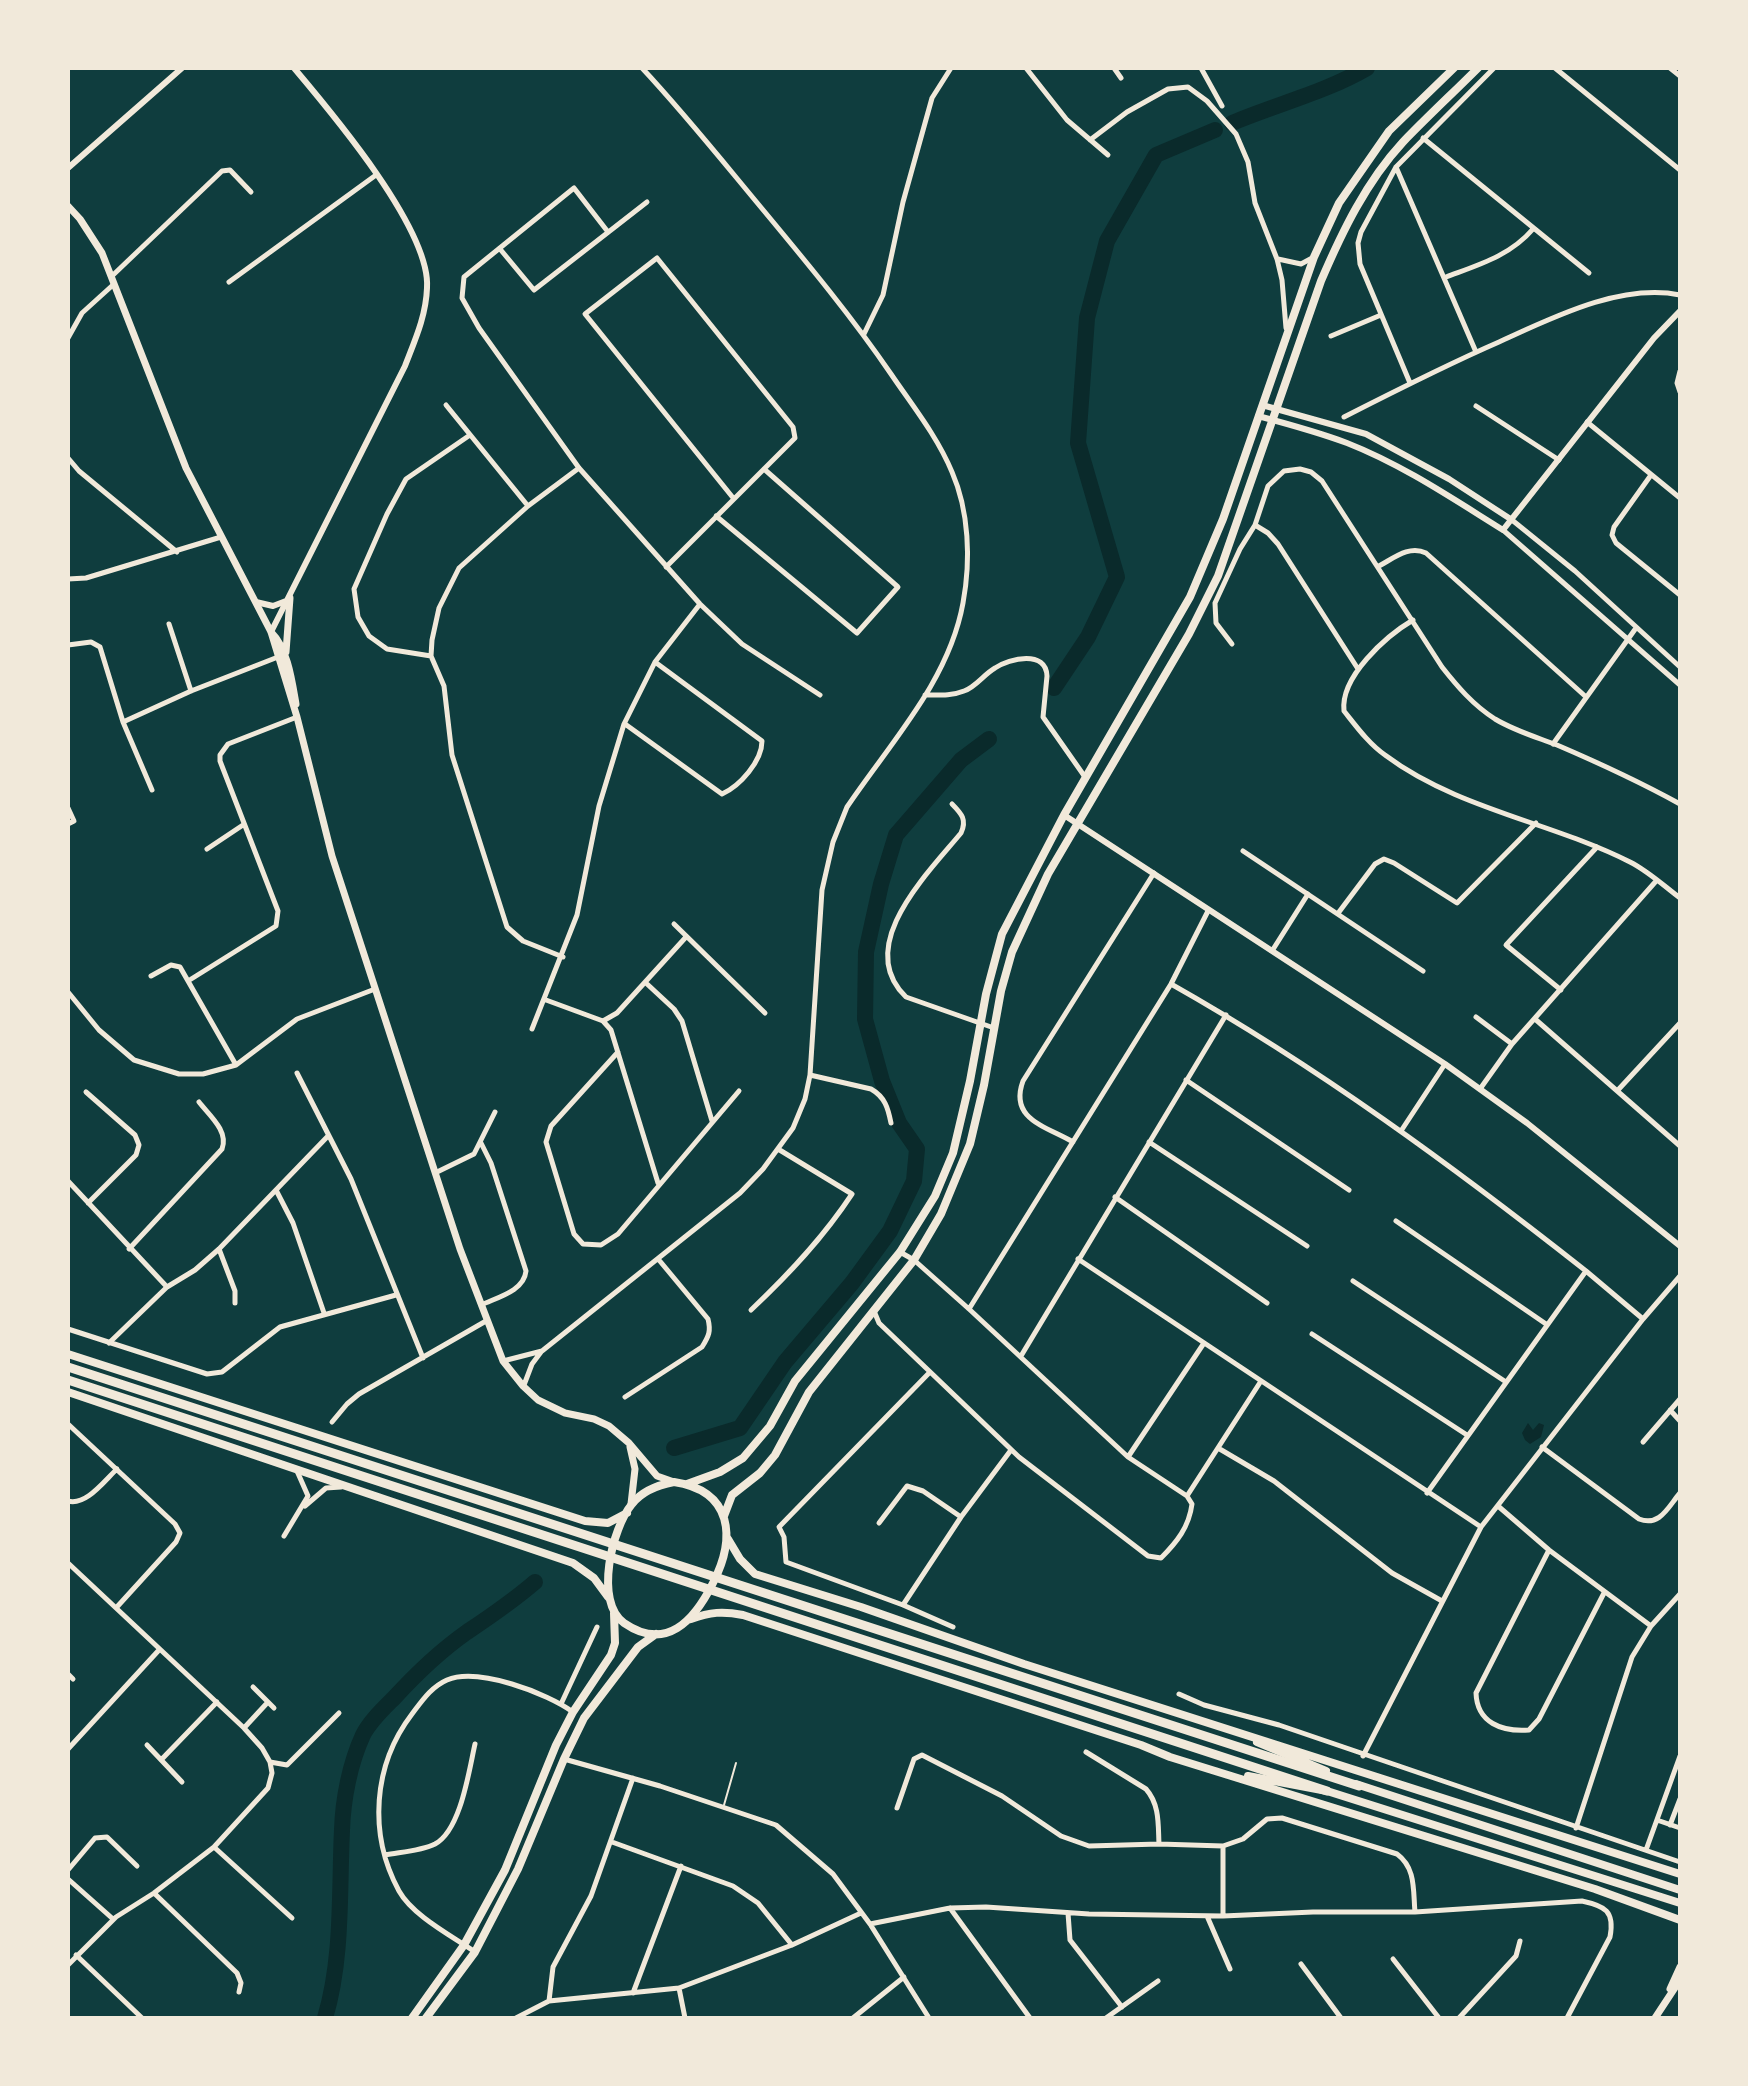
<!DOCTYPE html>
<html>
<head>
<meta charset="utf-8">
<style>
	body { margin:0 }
	#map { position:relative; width:1748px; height:2086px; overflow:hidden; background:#0f3d3e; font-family:"Fira Sans Condensed",sans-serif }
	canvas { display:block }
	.frame { position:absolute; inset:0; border:70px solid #f1e9da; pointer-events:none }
</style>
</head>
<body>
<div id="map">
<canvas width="1748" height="2086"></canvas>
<div class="frame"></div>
</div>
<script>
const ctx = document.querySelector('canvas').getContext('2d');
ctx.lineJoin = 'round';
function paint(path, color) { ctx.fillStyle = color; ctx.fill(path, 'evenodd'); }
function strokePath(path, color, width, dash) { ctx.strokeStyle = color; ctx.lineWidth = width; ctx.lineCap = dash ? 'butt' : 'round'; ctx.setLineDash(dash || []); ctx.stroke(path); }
paint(new Path2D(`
	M 1528,1423 L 1533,1430 L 1539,1423 L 1544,1425 L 1541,1437 L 1530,1444 L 1525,1440 L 1522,1433 Z`), '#0a2a2b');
strokePath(new Path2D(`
	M 1232,123 C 1277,104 1326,92 1367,68
	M 1054,688 L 1088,637 L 1117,577 L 1078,443 L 1087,318 L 1107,241 L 1156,155 L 1215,130
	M 674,1448 L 740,1428 L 785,1362 L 852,1283 L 890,1231 L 914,1181 L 917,1149 L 899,1123 L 882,1081 L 865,1019 L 866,952 L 881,884 L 896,835 L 961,760 L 989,739
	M 325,2018 C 343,1958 339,1892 342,1830 C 343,1799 350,1763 363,1735 C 370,1721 383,1709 394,1698 C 416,1674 440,1651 467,1632 C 491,1616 513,1601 535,1582`), '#0a2a2b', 16);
strokePath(new Path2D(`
	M 724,1805 L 736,1763`), '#f1e9da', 2);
strokePath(new Path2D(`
	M 1026,68 L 1067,120 L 1108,155
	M 1114,68 L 1121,78
	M 1201,68 L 1222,106
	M 1555,68 L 1680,170
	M 1670,68 L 1680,76
	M 1423,138 L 1589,273
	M 1090,140 L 1127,112 L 1168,89 L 1188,87 L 1207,101 L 1236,134 L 1248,162 L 1255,203 L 1277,259 L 1282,280 L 1286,328
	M 1396,167 L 1476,352
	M 608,232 L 574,188 L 464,277 L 462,298 L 479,328 L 579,468 L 700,604 L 742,644 L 820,695
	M 500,249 L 534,290 L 647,202
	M 1278,259 L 1301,264 L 1314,257
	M 112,276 L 222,171 L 230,170 L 251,192
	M 1446,277 C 1478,265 1510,256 1533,229
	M 229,282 L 376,175
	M 864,334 L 883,295 L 903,202 L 932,98 L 951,68
	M 1331,336 L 1381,315
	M 68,338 L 82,313 L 114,284
	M 1680,371 L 1677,383 L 1680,392
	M 1410,383 L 1360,264 L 1358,243 L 1361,232 L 1396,167 L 1494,68
	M 446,405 L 528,506
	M 1476,406 L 1559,460
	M 1344,417 C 1395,391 1446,365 1499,342 C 1552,318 1620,283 1680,295
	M 1587,422 L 1680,498
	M 68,458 L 79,471 L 177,552
	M 1651,475 L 1614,527 L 1612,535 L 1616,543 L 1680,595
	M 716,516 L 857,633 L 898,587 L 764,469
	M 1512,520 L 1575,571 L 1680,667
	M 1255,525 L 1268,533 L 1278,544 L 1358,669
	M 1503,530 L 1680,685
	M 1379,566 C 1394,558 1409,545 1426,553 L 1585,696
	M 666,567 L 795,438 L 793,427 L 657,258 L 585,314 L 734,499
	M 68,579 L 86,578 L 221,537
	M 1413,620 C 1386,636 1340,677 1344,711 C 1356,726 1369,744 1385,755 C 1457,809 1551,822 1630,862 C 1648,871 1664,886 1680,898
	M 169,624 L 191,691
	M 1232,644 L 1216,623 L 1215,603 L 1240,549 L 1255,525 L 1268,486 L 1284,471 L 1300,469 L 1311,472 L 1322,481 L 1442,667 C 1457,686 1473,705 1495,719 C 1515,731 1536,737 1557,745 C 1599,763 1640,782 1680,804
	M 68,645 L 91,642 L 100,647 L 123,722 L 152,790
	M 431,656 L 387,649 L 369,636 L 358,617 L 354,589 L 387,514 L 406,479 L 470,435
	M 925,695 C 938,695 952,696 964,691 C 976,687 983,675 995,668 C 1010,658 1046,650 1047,676 L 1043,717 L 1085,777
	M 123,722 L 191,691 L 278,657
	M 625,724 L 722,794 C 740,786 762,761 762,741 L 655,662
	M 1553,744 L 1636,628
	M 952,804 C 962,814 967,820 961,833 C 928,873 853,946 906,997 L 994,1028
	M 68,808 L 74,821 L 68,824
	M 207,849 L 243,825
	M 1243,851 L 1423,971
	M 1339,912 L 1375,864 L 1384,859 L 1394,863 L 1457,903 L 1536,823
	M 674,924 L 765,1013
	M 1272,951 L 1308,894
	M 563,957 L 523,941 L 507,927 L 452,755 L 444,686 L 431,656 L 432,640 L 439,608 L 459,568 L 528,506 L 579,468
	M 151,976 L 171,965 L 180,967 L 236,1065
	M 188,981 L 276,926 L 278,911 L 220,761 L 220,755 L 228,744 L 297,717
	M 646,983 L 674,1009 L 682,1021 L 712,1121
	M 1171,984 C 1318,1067 1454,1167 1586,1271
	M 1561,990 L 1506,945 L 1597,847
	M 68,992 L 99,1030 L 134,1060 L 179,1074 L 203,1074 L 236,1065 L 297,1019 L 375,989
	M 546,1000 L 603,1021 L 611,1030 L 658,1183
	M 1476,1017 L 1512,1044
	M 1535,1019 L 1680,1146
	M 603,1021 L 617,1013 L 686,937
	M 532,1029 L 577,915 L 599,806 L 624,724 L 655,662 L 700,604
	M 618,1052 L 551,1126 L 546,1142 L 574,1234 L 583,1244 L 601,1245 L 618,1234 L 739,1091
	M 297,1073 L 351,1179 L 423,1358
	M 810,1075 L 871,1089 C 885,1097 888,1108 891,1123
	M 1186,1080 L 1349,1190
	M 1480,1089 L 1512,1044 L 1657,880
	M 1618,1090 L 1680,1023
	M 86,1092 L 135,1135 L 139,1145 L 136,1155 L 88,1203
	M 1401,1131 L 1445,1064
	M 1073,1142 C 1045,1126 1009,1119 1023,1081 L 1154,873
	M 1149,1142 L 1307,1246
	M 481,1143 L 491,1163 L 526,1271 C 524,1291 498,1297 481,1305
	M 435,1173 L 474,1154 L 495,1112
	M 68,1181 L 167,1287
	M 276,1190 L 293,1223 L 324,1313
	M 1115,1197 L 1267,1303
	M 1396,1221 L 1546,1324
	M 129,1249 L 222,1149 C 229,1131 209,1115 199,1102
	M 219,1249 L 235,1291 L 235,1303
	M 900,1252 L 914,1260 L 969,1309 L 1128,1457 L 1187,1496
	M 1078,1259 L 1481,1527
	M 1353,1281 L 1506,1382
	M 969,1309 L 1171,984 L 1208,911
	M 751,1310 C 789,1274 823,1238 852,1194 L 778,1149
	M 874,1311 L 879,1323 L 1019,1457 L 1148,1556 L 1161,1558 C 1177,1542 1189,1527 1192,1504 L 1187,1496 L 1261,1381
	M 68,1329 L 207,1374 L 222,1372 L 280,1327 L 396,1295
	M 1312,1334 L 1467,1435
	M 109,1343 L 167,1287 L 195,1270 L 219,1249 L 328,1136
	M 1021,1356 L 1226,1015
	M 503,1361 L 542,1351 L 740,1193 L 763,1169 L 793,1128 L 805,1099 L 810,1075 L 822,890 L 833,842 L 847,807 C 890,743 949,681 963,603 C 971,560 969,511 952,472 C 937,436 912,405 891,374 C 852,317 808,264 764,211 C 724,163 685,114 642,68
	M 930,1372 L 779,1527 L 784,1537 L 786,1562 L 903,1605 L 953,1627
	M 524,1385 L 532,1364 L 541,1352
	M 625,1397 L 702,1347 C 709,1336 711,1331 708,1319 L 659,1260
	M 1670,1410 L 1680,1421
	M 332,1422 L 347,1404 L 359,1394 L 486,1321
	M 68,1424 L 175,1524 L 180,1533 L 176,1542 L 116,1608
	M 1643,1442 L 1680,1399
	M 1542,1447 L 1639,1519 C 1660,1527 1668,1507 1680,1493
	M 1218,1448 L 1274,1481 L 1392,1573 L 1442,1601
	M 1128,1457 L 1204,1343
	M 1427,1493 L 1586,1271 L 1643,1319
	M 68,1501 C 86,1506 104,1481 117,1469
	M 305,1506 L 326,1488 L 341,1487
	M 1498,1506 L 1549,1550 L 1651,1626
	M 879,1523 L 907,1486 L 923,1491 L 961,1517
	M 284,1536 L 308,1496 L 297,1471
	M 1549,1550 L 1476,1693 C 1477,1723 1502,1732 1529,1730 L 1539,1719 L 1604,1593
	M 68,1563 L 244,1728 L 262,1748 L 270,1762 L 272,1773 L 268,1788 L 214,1847 L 154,1893 L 116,1917 L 68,1965
	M 903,1605 L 961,1517 L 1011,1450
	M 68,1674 L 73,1679
	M 1179,1694 L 1204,1705 L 1279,1725 L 1680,1862
	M 268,1702 L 274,1708
	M 561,1704 L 597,1627
	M 244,1728 L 268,1702 L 253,1687
	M 147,1745 L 182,1782
	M 68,1749 L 159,1650
	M 1086,1752 L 1146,1789 C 1160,1805 1158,1825 1159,1844
	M 1363,1756 L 1481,1527 L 1643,1319 L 1680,1276
	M 564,1759 L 660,1786 L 776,1825 L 833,1874 L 870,1924 L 929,2018
	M 161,1760 L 217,1702
	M 270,1762 L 287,1765 L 339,1713
	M 897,1808 L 914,1759 L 922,1755 L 1002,1796 L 1061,1836 L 1089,1846 L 1159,1844 L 1223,1846 L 1243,1839 L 1267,1819 L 1282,1818 L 1397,1854 C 1416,1868 1413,1890 1415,1912
	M 1657,1820 L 1680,1828
	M 1670,1825 L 1680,1799
	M 1576,1828 L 1632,1657 L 1651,1626 L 1680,1594
	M 612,1842 L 733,1886 L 758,1903 L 792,1945
	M 1223,1846 L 1223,1916
	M 214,1847 L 292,1918
	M 1646,1850 L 1680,1756
	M 385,1855 C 401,1852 421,1851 435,1844 C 461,1830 469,1770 475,1744
	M 68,1870 L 95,1838 L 107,1837 L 137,1866
	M 68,1879 L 113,1919
	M 154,1893 L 237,1973 L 241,1983 L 239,1992
	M 950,1908 L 1030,2018
	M 1068,1913 L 1070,1940 L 1122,2007
	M 1207,1916 L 1230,1969
	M 870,1924 L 950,1908 L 986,1907 L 1089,1914 L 1223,1916 L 1313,1912 L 1415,1912 L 1582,1901 C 1605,1906 1615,1911 1610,1937 L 1567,2018
	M 475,1952 C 452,1936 413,1916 399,1891 C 368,1834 373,1765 412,1714 C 422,1701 431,1687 447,1680 C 478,1667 547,1693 573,1712
	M 76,1955 L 142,2018
	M 1393,1959 L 1439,2018
	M 1301,1964 L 1341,2018
	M 679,1988 L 685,2018
	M 633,1993 L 681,1866
	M 549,2001 L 553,1967 L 591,1896 L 633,1778
	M 516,2018 L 549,2001 L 679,1988 L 792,1945 L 861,1913
	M 853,2018 L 904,1977
	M 1106,2018 L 1158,1981
	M 1459,2018 L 1516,1956 L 1520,1941`), '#f1e9da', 5);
strokePath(new Path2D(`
	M 68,168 L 182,68
	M 1262,405 L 1366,434 L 1449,479 L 1512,520
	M 1258,416 C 1288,424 1318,432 1347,443 C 1403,465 1453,499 1503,530 L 1654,338 L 1680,311
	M 256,602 L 273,606 L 286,601
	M 271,632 L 405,366 C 415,340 426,316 427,288 C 431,230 332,113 294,68
	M 1064,815 L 1445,1064 L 1527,1123 L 1680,1246`), '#f1e9da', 6);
strokePath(new Path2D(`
	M 68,206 L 80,219 L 102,253 L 186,468 L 271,632 L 297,717 L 332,856 L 460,1249 L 503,1361 L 523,1386 L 538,1400 L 565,1413 L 594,1419 L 609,1426 L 629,1443 L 657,1476 L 674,1482
	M 271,632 C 288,649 292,681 296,704
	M 286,652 L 290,598
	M 630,1447 L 635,1469 L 631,1504
	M 1670,1989 L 1680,1967
	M 1655,2018 L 1680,1980`), '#f1e9da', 7);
strokePath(new Path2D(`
	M 68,1354 L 585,1521 L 608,1523 L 627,1513
	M 68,1392 L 573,1563 L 594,1578 L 608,1597
	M 674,1482 C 733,1491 736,1538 713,1583 C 694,1621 666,1652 624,1623 C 594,1602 612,1528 632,1504 C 642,1491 658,1485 674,1482 Z
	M 687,1484 L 720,1472 L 743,1458 L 770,1426 L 795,1381 L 900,1252 L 935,1196 L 953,1153 L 970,1081 L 986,994 L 1002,934 L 1064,815 L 1190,597 L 1223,519 L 1314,257 L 1339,203 L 1389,131 L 1454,68
	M 724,1516 L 732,1495 L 760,1473 L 775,1455 L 809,1392 L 914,1260 L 941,1214 L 970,1144 L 984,1085 L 1001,991 L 1012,952 L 1048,874 L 1189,634 L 1218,576 L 1321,281 C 1342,232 1366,182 1403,142 C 1427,117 1453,93 1478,68
	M 412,2018 L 464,1945 L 505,1870 L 556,1745 L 573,1712 L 611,1655 L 615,1643 L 614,1613
	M 426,2018 L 475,1952 L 518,1869 L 564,1759 L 584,1718 L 638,1647 L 656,1634`), '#f1e9da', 8);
strokePath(new Path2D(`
	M 728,1539 L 740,1559 L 755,1574 L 861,1607 L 1024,1664 L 1680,1874
	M 691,1619 C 710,1612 723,1611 743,1615 L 1141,1745 L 1170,1757 L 1595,1889 L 1680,1920
	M 1257,1742 L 1326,1771
	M 1248,1776 L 1327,1791 L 1680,1903
	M 1356,1784 L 1680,1890`), '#f1e9da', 8);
strokePath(new Path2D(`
	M 68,1367 L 1359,1786
	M 68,1380 L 1327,1791`), '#f1e9da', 9);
</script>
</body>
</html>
